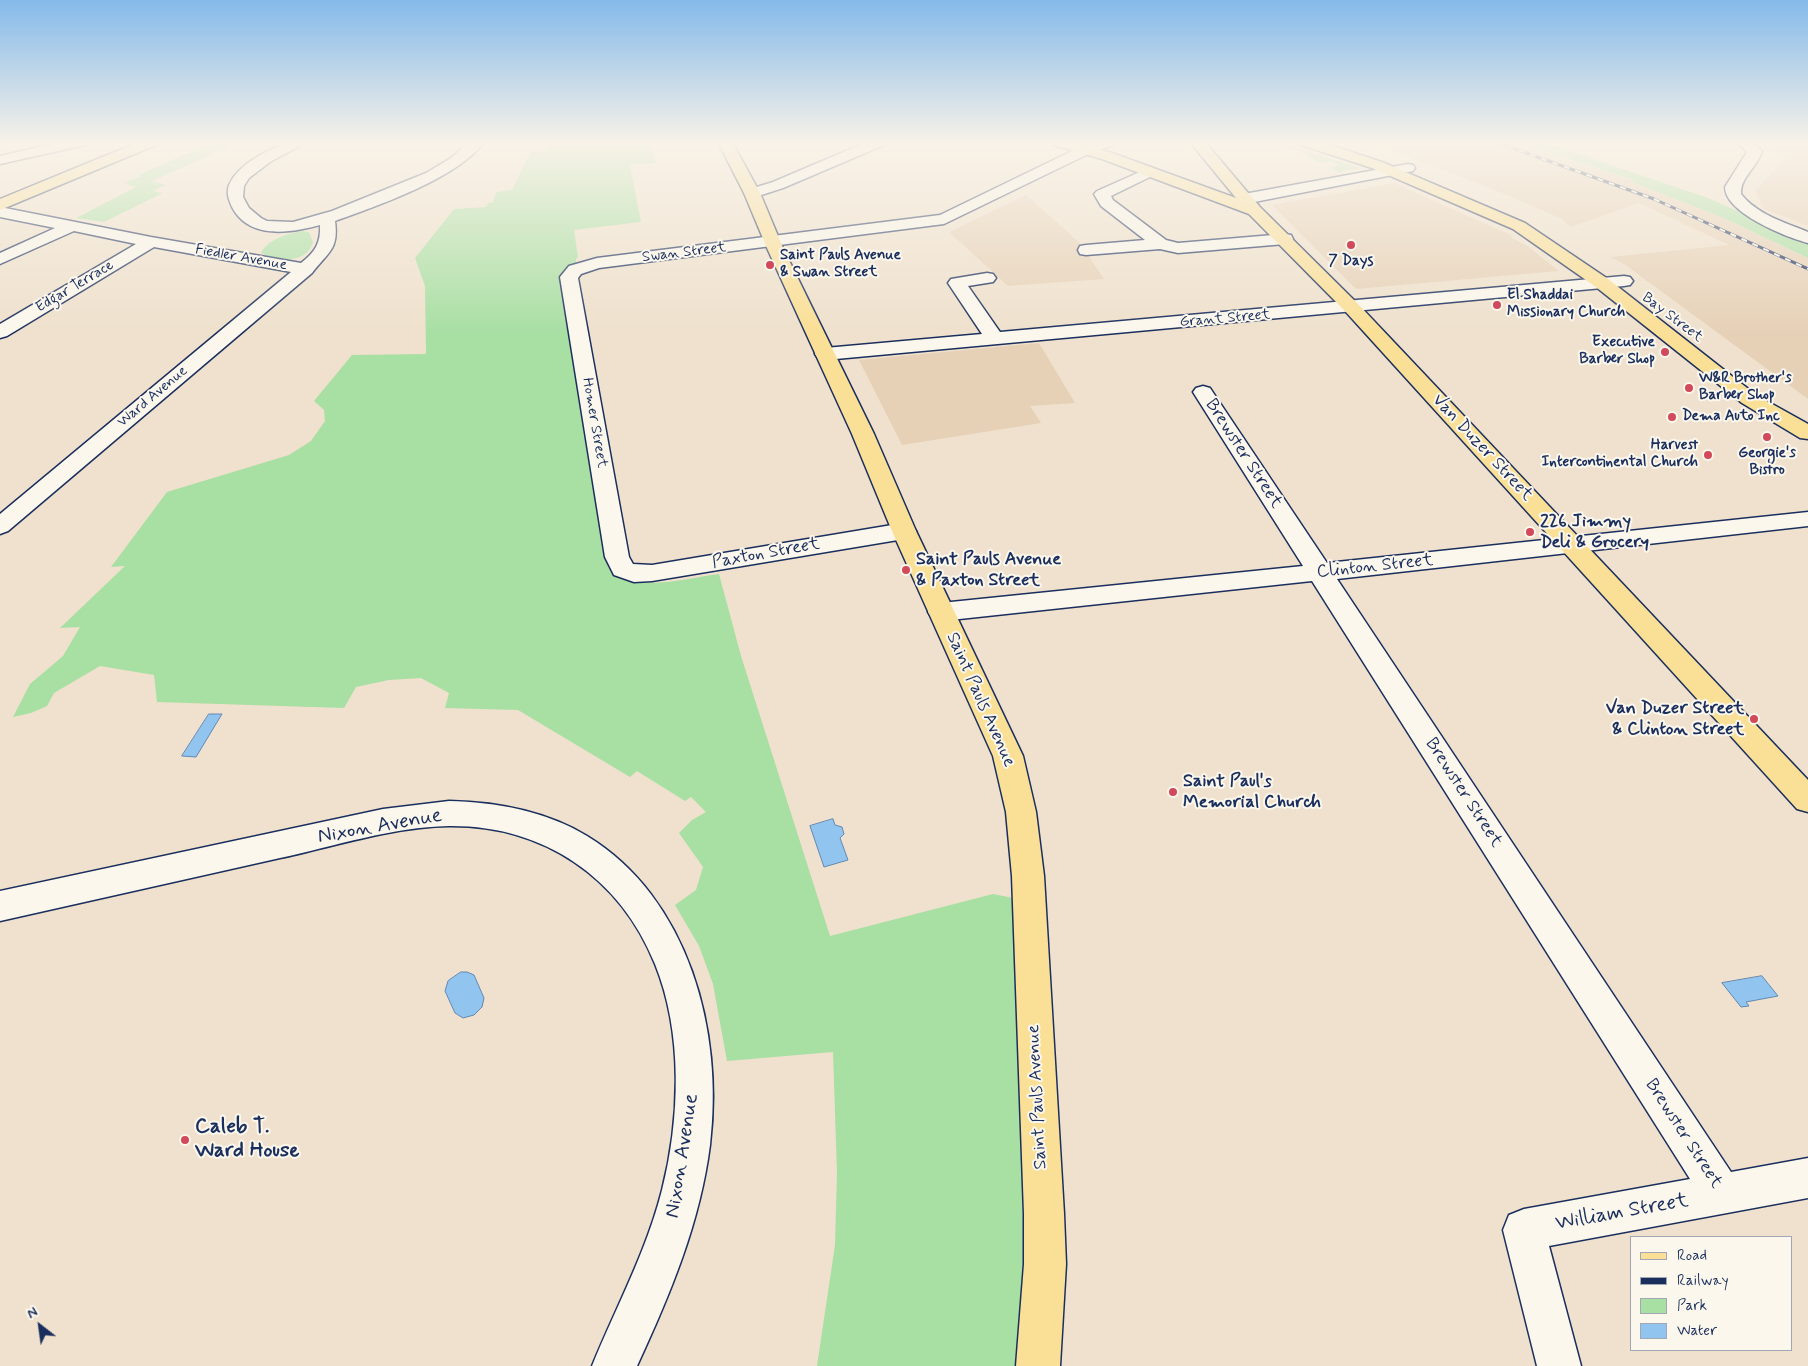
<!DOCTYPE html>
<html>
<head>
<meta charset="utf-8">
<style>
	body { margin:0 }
	#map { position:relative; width:1808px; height:1366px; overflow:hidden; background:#efe1cd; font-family:Mynerve,sans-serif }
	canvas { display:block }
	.legend { position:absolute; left:1630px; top:1236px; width:162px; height:115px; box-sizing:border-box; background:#fbf7ec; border:1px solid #a1a7b3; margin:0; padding:6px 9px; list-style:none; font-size:15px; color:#1b2f5e }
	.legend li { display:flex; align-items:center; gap:10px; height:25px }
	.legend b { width:25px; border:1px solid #a1a7b3 }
	.north { position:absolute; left:15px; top:1301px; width:50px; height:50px; -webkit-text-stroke:4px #fbf7ec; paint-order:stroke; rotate:330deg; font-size:14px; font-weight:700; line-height:20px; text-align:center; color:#1b2f5e }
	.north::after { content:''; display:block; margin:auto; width:18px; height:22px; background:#1b2f5e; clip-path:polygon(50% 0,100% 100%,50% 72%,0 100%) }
</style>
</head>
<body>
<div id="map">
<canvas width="1808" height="1366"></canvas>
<ul class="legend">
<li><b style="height:6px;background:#fadf96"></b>Road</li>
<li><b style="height:6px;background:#1b2f5e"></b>Railway</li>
<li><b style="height:14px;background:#a8dfa3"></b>Park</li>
<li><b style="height:14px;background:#91c4ee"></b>Water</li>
</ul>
<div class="north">N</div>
</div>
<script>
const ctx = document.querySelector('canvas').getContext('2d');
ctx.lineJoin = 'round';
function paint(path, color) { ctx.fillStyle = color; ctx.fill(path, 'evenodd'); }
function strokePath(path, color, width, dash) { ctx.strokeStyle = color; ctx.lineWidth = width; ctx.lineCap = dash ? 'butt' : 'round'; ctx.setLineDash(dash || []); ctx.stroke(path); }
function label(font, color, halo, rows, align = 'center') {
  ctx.font = font + ' Mynerve,sans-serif'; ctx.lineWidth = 4; ctx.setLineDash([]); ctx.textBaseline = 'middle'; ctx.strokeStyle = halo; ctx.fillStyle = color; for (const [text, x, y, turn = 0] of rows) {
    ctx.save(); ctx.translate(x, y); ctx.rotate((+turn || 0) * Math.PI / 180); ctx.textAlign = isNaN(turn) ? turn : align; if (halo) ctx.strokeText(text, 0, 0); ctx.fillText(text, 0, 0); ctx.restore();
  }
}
paint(new Path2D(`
	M 1361,142 L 1517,142 L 1634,181 L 1632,182 L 1724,218 L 1808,258 L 1808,399 L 1624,264 L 1610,257 L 1729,245 L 1639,203 L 1571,227 L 1560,218 L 1490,188 L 1397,153 Z
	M 1776,142 L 1794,142 L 1808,148 L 1808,226 L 1764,209 L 1755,190 L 1787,157 L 1771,150 Z
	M 1394,183 L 1513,236 L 1510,237 L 1526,245 L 1559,271 L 1356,289 L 1272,205 Z
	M 1026,195 L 1081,244 L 1104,279 L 1008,286 L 949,232 Z
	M 1039,343 L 1075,403 L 1030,406 L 1041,423 L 902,445 L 859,360 Z`), '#e6d1b7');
paint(new Path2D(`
	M 213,142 L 240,142 L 152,181 L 166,185 L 153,191 L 163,193 L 104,222 L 76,218 L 136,187 L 124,183 L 142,176 L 138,175 Z
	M 549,142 L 613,142 L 613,145 L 648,142 L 656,163 L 630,165 L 641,222 L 574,230 L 578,257 L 576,259 L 576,264 L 561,277 L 560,284 L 608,567 C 633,595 686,578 719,574 L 741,656 L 830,936 L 993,894 L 1013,898 L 1028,1266 L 1020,1366 L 817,1366 L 835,1245 L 837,1173 L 833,1052 L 727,1061 L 713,984 L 699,946 L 675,905 L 696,890 L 703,867 L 679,833 L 692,820 L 706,812 L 691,797 L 685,801 L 637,771 L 630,777 L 518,710 L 445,708 L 449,693 L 421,678 L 389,680 L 356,687 L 344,708 L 157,702 L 154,675 L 100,666 L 54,693 L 47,706 L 31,713 L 13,717 L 30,684 L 63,656 L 80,627 L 60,628 L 125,566 L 111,567 L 167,492 L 289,455 L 311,441 L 325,421 L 324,410 L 314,401 L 352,355 L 426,354 L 425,286 L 415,258 L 454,209 L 486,207 L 488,203 L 493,202 L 496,192 L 512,190 L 531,151 L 545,151 Z
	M 1271,142 L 1278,142 L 1360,168 L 1338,172 L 1330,168 L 1338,165 L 1331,161 L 1320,163 L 1297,150 Z
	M 1517,142 L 1543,142 L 1708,198 L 1808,242 L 1808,258 L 1724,218 L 1632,182 L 1633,180 Z
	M 302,231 L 309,232 L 313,242 C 307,264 277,262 261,253 C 268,239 287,234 302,231 Z`), '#a8dfa3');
const water = new Path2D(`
	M 209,714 L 222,714 L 196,757 L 182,756 Z
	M 833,819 L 835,825 L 842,827 L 844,834 L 840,838 L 848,860 L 824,867 L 810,826 Z
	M 461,972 L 467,972 L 474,975 L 484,998 L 482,1007 L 474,1015 L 463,1018 L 455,1013 L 445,991 L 448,981 Z
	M 1762,976 L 1778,996 L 1746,1002 L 1749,1006 L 1741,1007 L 1722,983 Z`);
paint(water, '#91c4ee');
strokePath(water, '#6288b4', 1);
const minor = new Path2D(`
	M 61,142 L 87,142 L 85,145 L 0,164 L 0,156 Z
	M 288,142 L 307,142 L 270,162 L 249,178 L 244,186 L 243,197 L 249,208 L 261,218 L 267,221 L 293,222 L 332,211 L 426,173 L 451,158 L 469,142 L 484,142 C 458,178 377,206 335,221 C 339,250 328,252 312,273 L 8,531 L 0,534 L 0,514 L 291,272 L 154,247 L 7,336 L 0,338 L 0,324 L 136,244 L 74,231 L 0,264 L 0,253 L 55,228 L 0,217 L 0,207 L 151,237 L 301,263 C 315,252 321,243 320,225 C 291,233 249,240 232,207 C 229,200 226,193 229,185 C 239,163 267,151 288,142 Z
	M 867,142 L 886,142 L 884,145 L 783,188 L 752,198 L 744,193 L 747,190 L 773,182 Z
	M 1095,142 L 1115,142 L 1113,145 L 1084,156 L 944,224 L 599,268 L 581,274 L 578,278 L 629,557 L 633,564 L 652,565 L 904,523 L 912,526 L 916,531 L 912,536 L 904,539 L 652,581 L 634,582 L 614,575 L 605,557 L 560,277 L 569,266 L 597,258 L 940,215 L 1074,150 Z
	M 1736,142 L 1752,142 L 1762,151 C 1758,167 1740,177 1741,194 C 1756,214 1786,223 1808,232 L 1808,243 C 1786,237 1725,213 1725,187 L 1747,152 Z
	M 1408,164 L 1413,165 L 1415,168 L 1413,171 L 1244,204 L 1236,199 L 1244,194 Z
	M 1151,167 L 1158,171 L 1156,174 L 1111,196 L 1113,200 L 1166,240 L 1178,243 L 1285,234 L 1291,235 L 1293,239 L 1291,243 L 1285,244 L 1178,253 L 1160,249 L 1086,255 L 1080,254 L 1078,250 L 1080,246 L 1086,245 L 1145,240 L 1101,206 L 1094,194 L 1097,191 Z
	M 987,273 L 993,274 L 996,278 L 993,282 L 968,286 L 1000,332 L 1624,276 L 1630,277 L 1633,281 L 1630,285 L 1624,286 L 825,360 L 818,358 L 815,354 L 818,350 L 825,348 L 982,334 L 948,283 L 951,279 Z
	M 1203,386 L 1210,388 L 1327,563 L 1808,512 L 1808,526 L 1337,579 L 1731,1172 L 1808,1158 L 1808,1198 L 1549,1246 L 1581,1366 L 1537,1366 L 1503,1230 L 1509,1215 L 1524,1209 L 1690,1179 L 1312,581 L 941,621 L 932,618 L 928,612 L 932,606 L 941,603 L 1303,566 L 1193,392 L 1196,388 Z
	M 449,801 C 496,802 546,811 587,836 C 689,898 724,1032 710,1145 C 700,1223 670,1295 637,1366 L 592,1366 C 616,1307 646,1253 662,1190 C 680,1119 683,1033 655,964 C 620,877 543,825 449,826 C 392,827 336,846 280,858 C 187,879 93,900 0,921 L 0,891 L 383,809 Z`);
const major = new Path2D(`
	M 139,142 L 158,142 L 156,145 L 0,210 L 0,199 Z
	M 718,142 L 732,142 L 760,193 L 783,248 L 874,434 L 916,531 L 1023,756 L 1036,812 L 1044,876 L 1064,1214 L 1066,1264 L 1060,1366 L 1016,1366 L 1024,1264 L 1024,1214 L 1012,876 L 1006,812 L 993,756 L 892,531 L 852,434 L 767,248 L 744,193 Z
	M 1052,142 L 1075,142 L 1112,153 L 1236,198 L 1190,142 L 1205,142 L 1260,207 L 1357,303 L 1808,780 L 1808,812 L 1797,809 L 1345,311 L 1249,214 L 1102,159 L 1054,145 Z
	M 1299,142 L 1321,142 L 1382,162 L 1525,223 L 1608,279 L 1756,395 L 1808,424 L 1808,439 L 1800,438 L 1742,403 L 1596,287 L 1513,229 L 1372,168 L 1301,145 Z`);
strokePath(minor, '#1b2f5e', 3);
strokePath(major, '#1b2f5e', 3);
paint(minor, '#fbf7ec');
paint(major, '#fadf96');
const rail = new Path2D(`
	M 1496,142 L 1654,199 L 1808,269`);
strokePath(rail, '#1b2f5e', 3);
strokePath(rail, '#fbf7ec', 2, [6]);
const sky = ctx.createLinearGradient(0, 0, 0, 333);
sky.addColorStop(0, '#85baea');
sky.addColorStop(0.43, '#f8f2e8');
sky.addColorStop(1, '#f8f2e800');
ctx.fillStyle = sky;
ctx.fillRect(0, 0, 1808, 333);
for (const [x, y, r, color] of [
	[1351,245,5,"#d1495b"],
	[770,265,5,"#d1495b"],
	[1497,305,5,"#d1495b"],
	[1665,352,5,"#d1495b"],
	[1689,388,5,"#d1495b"],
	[1672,417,5,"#d1495b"],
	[1767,437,5,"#d1495b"],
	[1708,455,5,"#d1495b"],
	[1530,532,5,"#d1495b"],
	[906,570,5,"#d1495b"],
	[1754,719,5,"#d1495b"],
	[1173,792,5,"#d1495b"],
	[185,1140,5,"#d1495b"]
]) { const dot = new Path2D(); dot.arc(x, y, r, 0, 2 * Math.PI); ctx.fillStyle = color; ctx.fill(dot); strokePath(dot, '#fbf7ec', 2); }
label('15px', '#1b2f5e', '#fbf7ec', [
	["Swan Street",684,253,-7],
	["Fiedler Avenue",241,258,10],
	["Edgar Terrace",75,287,-31],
	["Bay Street",1672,318,37],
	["Grant Street",1225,319,-5],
	["Ward Avenue",153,397,-40],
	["Homer Street",594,423,80]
]);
label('bold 15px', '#1b2f5e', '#fbf7ec', [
	["Saint Pauls Avenue",780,256],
	["& Swan Street",780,273],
	["7 Days",1351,262,"center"],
	["El Shaddai",1507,296],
	["Missionary Church",1507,313],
	["Executive",1655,343,"right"],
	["Barber Shop",1655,360,"right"],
	["W&R Brother's",1699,379],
	["Barber Shop",1699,396],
	["Dema Auto Inc",1682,417],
	["Harvest",1698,446,"right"],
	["Intercontinental Church",1698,463,"right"],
	["Georgie's",1767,454,"center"],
	["Bistro",1767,471,"center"]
], 'left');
label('18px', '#1b2f5e', '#fbf7ec', [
	["Van Duzer Street",1482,448,47],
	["Brewster Street",1243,454,57],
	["Paxton Street",766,554,-10],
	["Clinton Street",1375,567,-6],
	["Saint Pauls Avenue",980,700,66],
	["Brewster Street",1463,793,57],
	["Saint Pauls Avenue",1038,1097,-93],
	["Brewster Street",1683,1134,57]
]);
label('bold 18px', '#1b2f5e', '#fbf7ec', [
	["226 Jimmy",1540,522],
	["Deli & Grocery",1540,543],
	["Saint Pauls Avenue",916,560],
	["& Paxton Street",916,581],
	["Van Duzer Street",1744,709,"right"],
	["& Clinton Street",1744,730,"right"],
	["Saint Paul's",1183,782],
	["Memorial Church",1183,803]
], 'left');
label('21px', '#1b2f5e', '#fbf7ec', [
	["Nixon Avenue",380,827,-10],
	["Nixon Avenue",683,1156,-81],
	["William Street",1622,1213,-10]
]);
label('bold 21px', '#1b2f5e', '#fbf7ec', [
	["Caleb T.",195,1128],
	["Ward House",195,1152]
], 'left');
</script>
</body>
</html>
